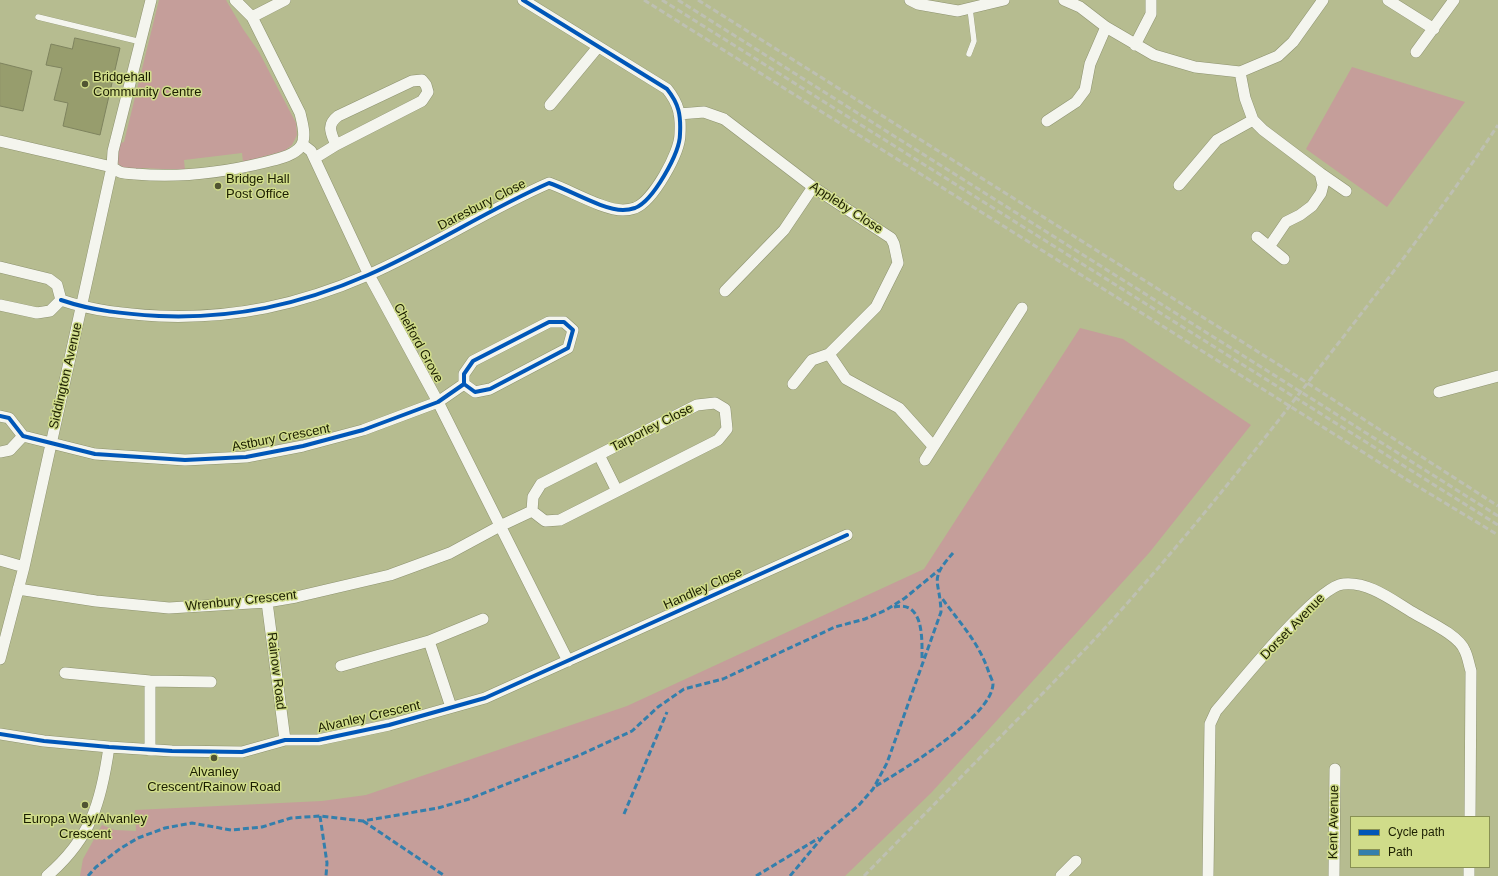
<!DOCTYPE html>
<html>
<head>
<meta charset="utf-8">
<style>
	body { margin:0 }
	#map { position:relative; width:1498px; height:876px; overflow:hidden; background:#b6bc90; font-family:Helvetica,sans-serif }
	canvas { display:block }
	.legend { position:absolute; left:1350px; top:816px; width:140px; height:52px; box-sizing:border-box; background:#d0dc8a; border:1px solid #889053; margin:0; padding:5px 7px; list-style:none; font-size:12px; color:#1b1e00 }
	.legend li { display:flex; align-items:center; gap:8px; height:20px }
	.legend b { width:20px; border:1px solid #889053 }
</style>
</head>
<body>
<div id="map">
<canvas width="1498" height="876"></canvas>
<ul class="legend">
<li><b style="height:5px;background:#0057b8"></b>Cycle path</li>
<li><b style="height:5px;background:#347fac"></b>Path</li>
</ul>
</div>
<script>
const ctx = document.querySelector('canvas').getContext('2d');
ctx.lineJoin = 'round';
function paint(path, color) { ctx.fillStyle = color; ctx.fill(path, 'evenodd'); }
function strokePath(path, color, width, dash) { ctx.strokeStyle = color; ctx.lineWidth = width; ctx.lineCap = dash ? 'butt' : 'round'; ctx.setLineDash(dash || []); ctx.stroke(path); }
function label(font, color, halo, rows, align = 'center') {
  ctx.font = font + ' Helvetica,sans-serif'; ctx.lineWidth = 3; ctx.setLineDash([]); ctx.textBaseline = 'middle'; ctx.strokeStyle = halo; ctx.fillStyle = color; for (const [text, x, y, turn = 0] of rows) {
    ctx.save(); ctx.translate(x, y); ctx.rotate((+turn || 0) * Math.PI / 180); ctx.textAlign = isNaN(turn) ? turn : align; if (halo) ctx.strokeText(text, 0, 0); ctx.fillText(text, 0, 0); ctx.restore();
  }
}
paint(new Path2D(`
	M 159,0 L 226,0 L 243,29 L 259,52 L 296,123 L 297,135 L 292,145 L 284,151 L 243,162 L 242,153 L 184,160 L 185,170 L 142,168 C 138,171 134,170 129,169 C 113,167 117,156 120,143 L 124,142 Z
	M 1352,67 L 1465,102 L 1387,207 L 1306,149 Z
	M 1080,328 L 1123,339 L 1251,425 L 1149,553 L 931,793 L 845,876 L 80,876 L 83,859 L 102,825 L 115,830 L 136,831 L 135,810 L 322,801 L 366,795 L 627,706 L 924,569 Z`), '#c59e9a');
const building = new Path2D(`
	M 75,38 L 120,48 L 100,135 L 63,126 L 68,103 L 54,100 L 62,68 L 46,65 L 51,44 L 72,49 Z
	M 0,63 L 32,71 L 23,111 L 0,106 Z`);
paint(building, '#979d6d');
strokePath(building, '#7e835e', 1);
const lane = new Path2D(`
	M 38,17 L 141,42
	M 969,54 L 974,41 L 970,9`);
const street = new Path2D(`
	M 910,0 L 918,4 L 958,11 L 1004,0
	M 1064,0 L 1080,7 L 1106,27 L 1154,55 L 1195,67 L 1240,72 L 1278,56 L 1293,42 L 1323,0
	M 1388,0 L 1434,29
	M 252,17 L 285,0
	M 1135,45 L 1151,14 L 1151,0
	M 1416,52 L 1454,0
	M 1240,72 L 1245,98 L 1253,120 L 1263,130 L 1320,173 L 1323,185 L 1321,193 L 1312,206 L 1300,215 L 1286,222 L 1269,247
	M 550,105 L 598,47
	M 679,114 L 704,112 L 724,119 L 813,187 L 891,238 L 894,244 L 898,263 L 876,307 L 829,354 L 846,379 L 899,408 L 933,446
	M 1047,121 L 1076,102 L 1085,90 L 1090,64 L 1106,27
	M 0,141 L 112,167 C 114,168 117,171 120,172 C 124,174 130,173 135,174 C 179,178 222,173 266,162 C 277,159 294,156 301,146 C 307,137 302,122 300,113 L 252,17 L 235,0
	M 302,144 L 311,151 L 369,275 L 438,402 L 568,661
	M 315,158 L 336,145 C 331,133 326,125 338,116 L 412,81 L 422,80 L 426,85 L 428,92 L 422,101 L 336,145
	M 1320,173 L 1346,191
	M 1179,185 L 1217,140 L 1253,120
	M 1257,237 L 1284,259
	M 0,267 L 49,279 L 57,285 L 61,300
	M 725,291 L 784,230 L 813,187
	M 61,300 C 93,311 125,314 159,316 C 234,319 299,305 368,275 C 430,248 487,210 549,183 C 570,190 603,210 623,210 C 627,210 632,209 635,208 C 653,201 680,153 680,134 C 681,115 679,104 667,89 L 523,0
	M 0,305 L 37,313 L 50,311 L 61,300
	M 793,384 L 812,360 L 829,354
	M 1439,392 L 1498,376
	M 715,403 L 725,409 L 727,429 L 718,440 L 560,520 L 545,521 L 532,511 L 533,497 L 541,484 L 697,405 Z
	M 0,416 L 9,418 L 23,436 L 95,454 L 185,460 L 246,457 L 303,446 L 363,430 L 438,402 L 464,384 L 464,374 L 473,361 L 549,322 L 564,322 L 573,330 L 568,348 L 490,389 L 475,392 L 464,384
	M 0,452 L 10,450 L 23,436
	M 599,455 L 617,491
	M 925,460 L 1022,308
	M 0,560 L 24,567
	M 18,589 L 96,601 L 169,608 L 267,602 L 296,597 L 390,575 L 450,553 L 500,526 L 532,511
	M 267,602 L 285,740
	M 429,641 L 451,707
	M 0,659 L 24,567 L 112,167 L 113,151 L 151,0
	M 341,666 L 429,641 L 483,619
	M 65,673 L 150,681 L 211,682
	M 0,734 L 44,741 L 109,747 L 172,751 L 242,752 L 285,740 L 318,740 L 389,725 L 485,698 L 847,535
	M 150,750 L 150,681
	M 47,876 C 91,838 101,803 109,747
	M 1061,876 L 1076,861
	M 1208,876 L 1210,724 L 1216,711 C 1237,687 1317,586 1343,584 C 1368,581 1392,600 1412,612 C 1427,621 1459,635 1465,651 C 1468,657 1469,665 1471,671 L 1470,817
	M 1334,876 L 1335,769
	M 1469,876 L 1469,867`);
strokePath(lane, '#8d926f', 6);
strokePath(street, '#8d926f', 12);
strokePath(lane, '#f4f5ee', 5.5);
strokePath(street, '#f4f5ee', 11);
strokePath(new Path2D(`
	M 644,0 L 1412,483 L 1498,535
	M 662,0 L 1498,525
	M 678,0 L 1498,516
	M 698,0 L 1295,375 L 1498,506
	M 864,876 C 940,798 1017,721 1092,642 C 1172,556 1245,464 1316,372 C 1379,291 1442,210 1498,125`), '#bec0b2', 3, [6, 3]);
strokePath(new Path2D(`
	M 894,607 C 924,600 922,639 922,658
	M 876,786 C 902,770 992,717 993,684 C 993,681 990,676 989,673 C 979,642 959,622 941,597
	M 624,814 L 667,712
	M 320,816 L 327,863 L 326,876
	M 363,821 L 445,876
	M 88,876 L 96,867 L 121,848 L 138,838 L 165,828 L 192,823 L 231,830 L 262,827 L 291,818 L 320,816 L 363,821 L 438,808 L 469,799 L 580,755 L 632,731 L 658,707 L 684,689 L 723,679 L 835,627 L 865,619 L 886,610 L 905,598 L 939,570
	M 756,876 L 819,838
	M 790,876 L 825,834 L 859,805 L 873,789 L 887,763 L 941,612 C 940,579 928,581 953,553`), '#347fac', 3, [6, 3]);
strokePath(new Path2D(`
	M 61,300 C 93,311 125,314 159,316 C 234,319 299,305 368,275 C 430,248 487,210 549,183 C 570,190 603,210 623,210 C 627,210 632,209 635,208 C 653,201 680,153 680,134 C 681,115 679,104 667,89 L 523,0
	M 0,416 L 9,418 L 23,436 L 95,454 L 185,460 L 246,457 L 303,446 L 363,430 L 438,402 L 464,384 L 464,374 L 473,361 L 549,322 L 564,322 L 573,330 L 568,348 L 490,389 L 475,392 L 464,384
	M 0,734 L 44,741 L 109,747 L 172,751 L 242,752 L 285,740 L 318,740 L 389,725 L 485,698 L 847,535`), '#0057b8', 4);
for (const [x, y, r, color] of [
	[85,84,4,"#515532"],
	[218,186,4,"#515532"],
	[214,758,4,"#515532"],
	[85,805,4,"#515532"]
]) { const dot = new Path2D(); dot.arc(x, y, r, 0, 2 * Math.PI); ctx.fillStyle = color; ctx.fill(dot); strokePath(dot, '#d0dc8a', 1.5); }
label('13px', '#1b1e00', '#d0dc8a', [
	["Bridgehall",93,77],
	["Community Centre",93,92],
	["Bridge Hall",226,179],
	["Post Office",226,194],
	["Alvanley",214,772,"center"],
	["Crescent/Rainow Road",214,787,"center"],
	["Europa Way/Alvanley",85,819,"center"],
	["Crescent",85,834,"center"]
], 'left');
label('13px', '#1b1e00', '#d0dc8a', [
	["Daresbury Close",482,205,-27],
	["Appleby Close",846,208,33],
	["Chelford Grove",418,343,61],
	["Siddington Avenue",66,376,-77],
	["Tarporley Close",652,428,-27],
	["Astbury Crescent",281,438,-11],
	["Handley Close",703,589,-24],
	["Wrenbury Crescent",241,601,-6],
	["Dorset Avenue",1293,627,-46],
	["Rainow Road",276,671,83],
	["Alvanley Crescent",369,717,-13],
	["Kent Avenue",1334,822,-89]
]);
</script>
</body>
</html>
